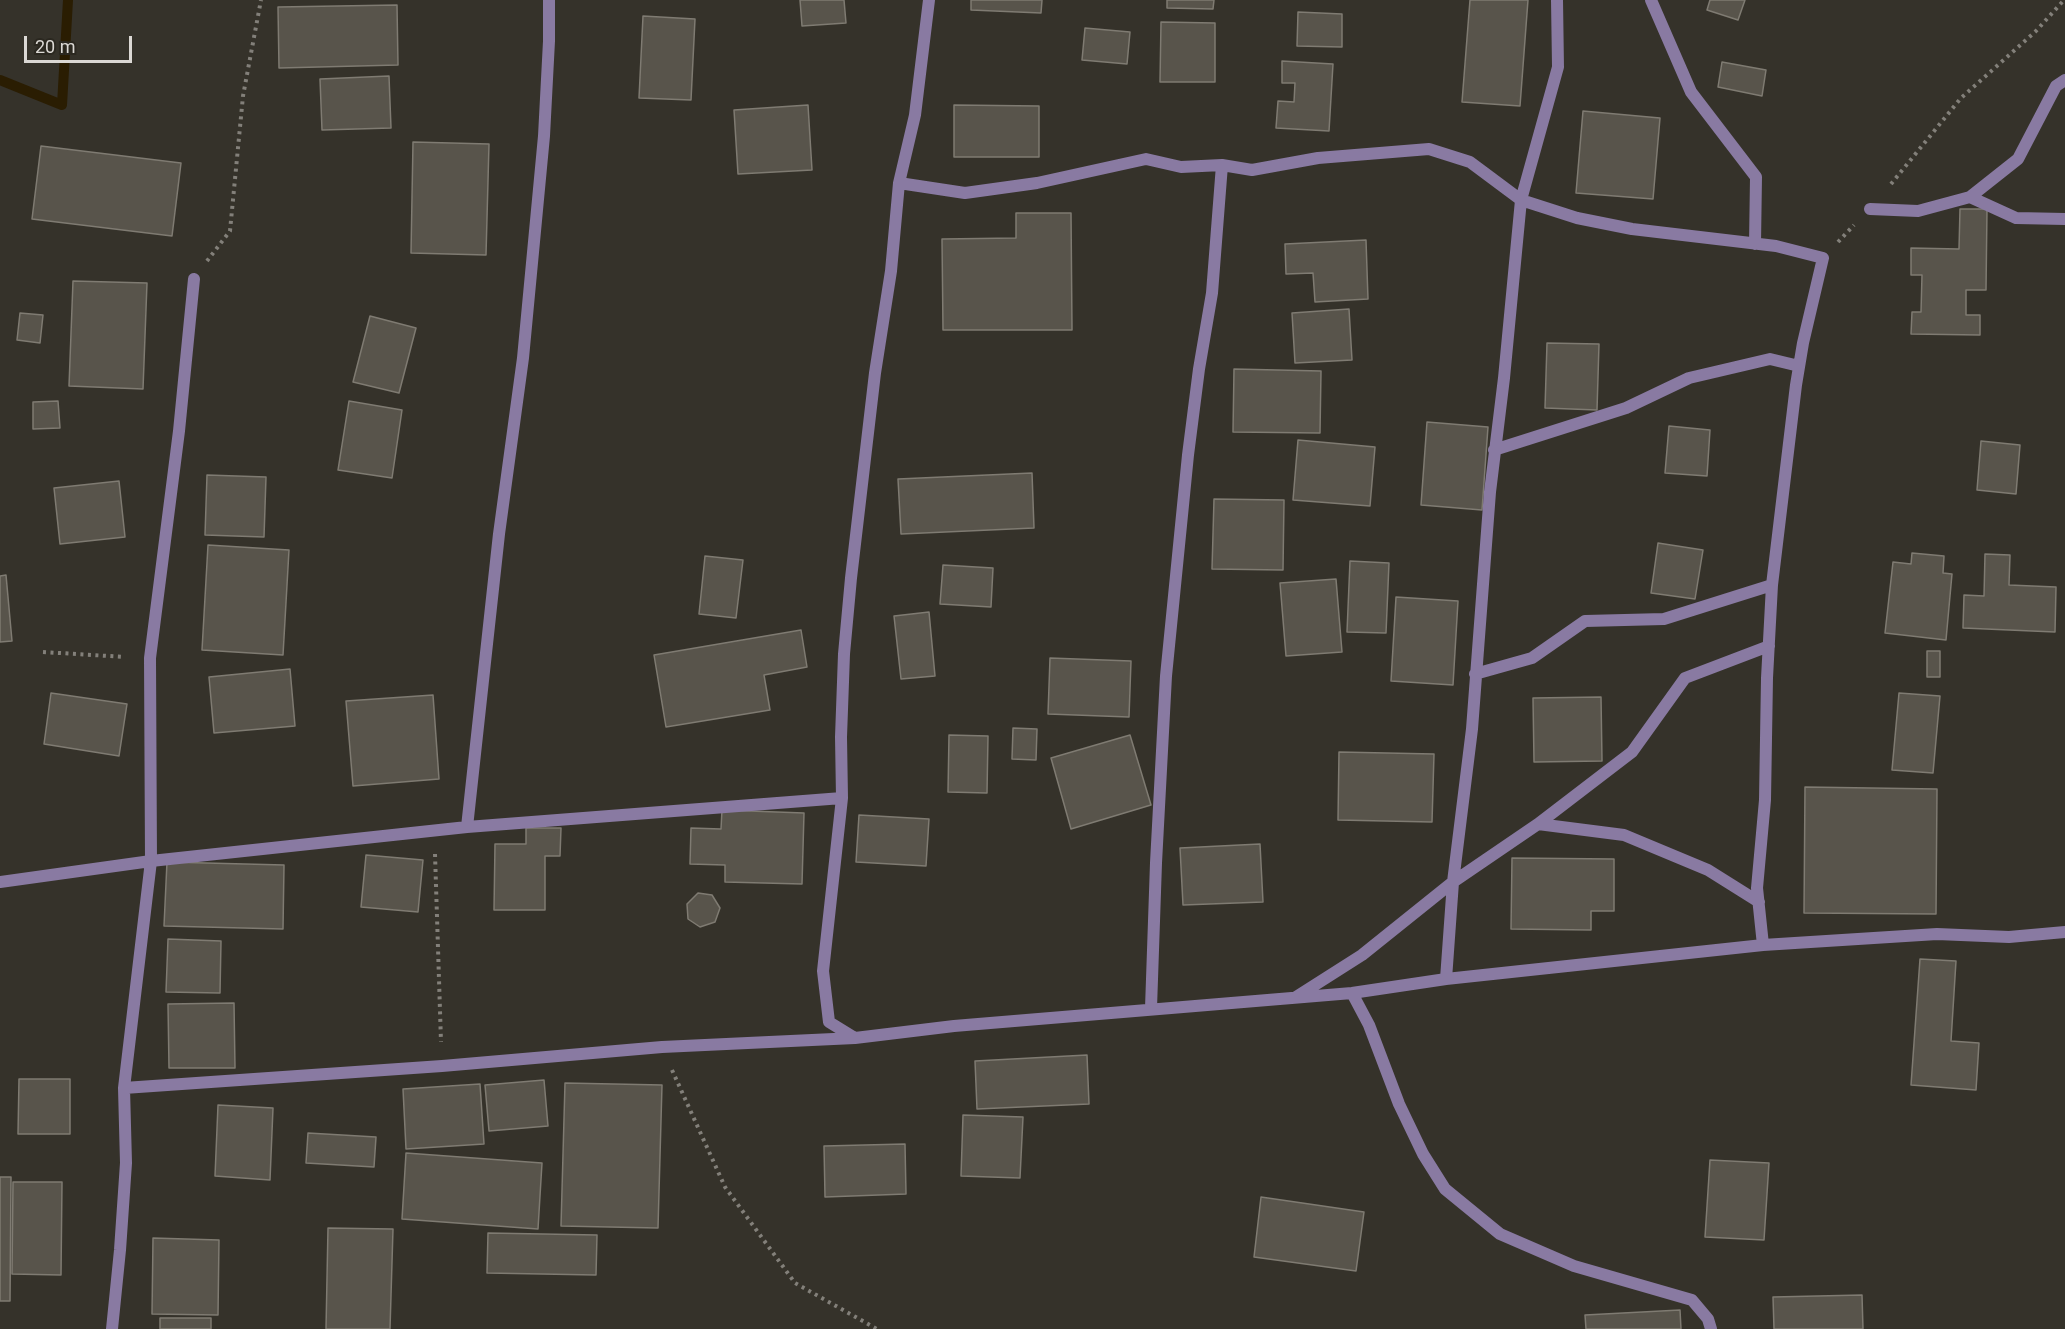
<!DOCTYPE html>
<html>
<head>
<meta charset="utf-8">
<style>
	body { margin:0 }
	#map { position:relative; width:2065px; height:1329px; overflow:hidden; background:#35322a; font-family:Roboto,sans-serif }
	canvas { display:block }
	.scale { position:absolute; left:24px; top:36px; width:108px; height:27px; box-sizing:border-box; border:3px solid #dbd8d4; border-top:0; padding-left:8px; font-size:18px; line-height:21px; white-space:nowrap; color:#dbd8d4; -webkit-text-stroke:4px #2b2820; paint-order:stroke }
</style>
</head>
<body>
<div id="map">
<canvas width="2065" height="1329"></canvas>
<div class="scale">20 m</div>
</div>
<script>
const ctx = document.querySelector('canvas').getContext('2d');
ctx.lineJoin = 'round';
function strokePath(path, color, width, dash) { ctx.strokeStyle = color; ctx.lineWidth = width; ctx.lineCap = dash ? 'butt' : 'round'; ctx.setLineDash(dash || []); ctx.stroke(path); }
function paint(path, color) { ctx.fillStyle = color; ctx.fill(path, 'evenodd'); }
strokePath(new Path2D(`
	M 0,80 L 62,105 L 68,0`), '#2a1d02', 10);
const building = new Path2D(`
	M 800,0 L 844,0 L 846,23 L 802,26 Z
	M 971,0 L 1042,0 L 1041,13 L 971,10 Z
	M 1167,0 L 1214,0 L 1213,9 L 1167,8 Z
	M 1470,0 L 1528,0 L 1520,106 L 1462,102 Z
	M 1710,0 L 1745,0 L 1738,20 L 1707,10 Z
	M 397,5 L 398,65 L 279,68 L 278,7 Z
	M 1298,12 L 1342,14 L 1342,47 L 1297,46 Z
	M 643,16 L 695,19 L 691,100 L 639,98 Z
	M 1161,22 L 1215,23 L 1215,82 L 1160,82 Z
	M 1085,28 L 1130,32 L 1127,64 L 1082,60 Z
	M 1282,61 L 1333,64 L 1329,131 L 1276,128 L 1278,101 L 1294,102 L 1295,83 L 1282,83 Z
	M 1722,62 L 1766,70 L 1762,96 L 1718,87 Z
	M 389,76 L 391,128 L 322,130 L 320,79 Z
	M 808,105 L 812,170 L 738,174 L 734,110 Z
	M 954,105 L 1039,106 L 1039,157 L 954,157 Z
	M 1583,111 L 1660,118 L 1653,199 L 1576,193 Z
	M 413,142 L 489,144 L 486,255 L 411,253 Z
	M 41,146 L 181,163 L 172,236 L 32,219 Z
	M 1960,209 L 1987,209 L 1986,290 L 1966,290 L 1966,315 L 1980,315 L 1980,335 L 1911,334 L 1912,312 L 1921,312 L 1922,275 L 1911,275 L 1911,248 L 1959,249 Z
	M 1016,213 L 1071,213 L 1072,330 L 943,330 L 942,239 L 1016,238 Z
	M 1366,240 L 1368,299 L 1315,302 L 1313,273 L 1286,274 L 1285,244 Z
	M 73,281 L 147,283 L 143,389 L 69,386 Z
	M 1349,309 L 1352,360 L 1295,363 L 1292,313 Z
	M 20,313 L 43,315 L 40,343 L 17,340 Z
	M 370,316 L 416,328 L 399,393 L 353,382 Z
	M 1547,343 L 1599,344 L 1597,410 L 1545,408 Z
	M 1234,369 L 1321,371 L 1320,433 L 1233,432 Z
	M 58,401 L 60,428 L 33,429 L 33,402 Z
	M 349,401 L 402,410 L 392,478 L 338,470 Z
	M 1427,422 L 1488,427 L 1482,510 L 1421,505 Z
	M 1669,426 L 1710,430 L 1707,476 L 1665,473 Z
	M 1298,440 L 1375,447 L 1370,506 L 1293,500 Z
	M 1981,441 L 2020,445 L 2016,494 L 1977,490 Z
	M 1032,473 L 1034,528 L 901,534 L 898,479 Z
	M 207,475 L 266,477 L 264,537 L 205,535 Z
	M 119,481 L 125,537 L 60,544 L 54,488 Z
	M 1214,499 L 1284,500 L 1283,570 L 1212,569 Z
	M 1658,543 L 1703,550 L 1695,599 L 1651,593 Z
	M 208,545 L 289,550 L 283,655 L 202,650 Z
	M 1912,553 L 1944,556 L 1943,573 L 1952,574 L 1946,640 L 1885,633 L 1893,562 L 1911,564 Z
	M 1985,554 L 2010,555 L 2009,585 L 2056,587 L 2055,632 L 1963,628 L 1964,595 L 1984,596 Z
	M 705,556 L 743,560 L 736,618 L 699,614 Z
	M 1350,561 L 1389,563 L 1386,633 L 1347,632 Z
	M 943,565 L 993,568 L 991,607 L 940,604 Z
	M 6,575 L 12,641 L 0,642 L 0,576 Z
	M 1336,579 L 1342,652 L 1286,656 L 1280,583 Z
	M 1396,597 L 1458,601 L 1453,685 L 1391,681 Z
	M 929,612 L 935,676 L 901,679 L 894,616 Z
	M 801,630 L 807,667 L 764,675 L 770,710 L 666,727 L 654,655 Z
	M 1927,651 L 1940,651 L 1940,677 L 1927,677 Z
	M 1050,658 L 1131,661 L 1129,717 L 1048,714 Z
	M 290,669 L 295,726 L 214,733 L 209,677 Z
	M 51,693 L 127,704 L 119,756 L 44,744 Z
	M 1899,693 L 1940,696 L 1933,773 L 1892,770 Z
	M 433,695 L 439,779 L 353,786 L 346,701 Z
	M 1601,697 L 1602,761 L 1534,762 L 1533,698 Z
	M 1013,728 L 1037,729 L 1036,760 L 1012,759 Z
	M 949,735 L 988,736 L 987,793 L 948,792 Z
	M 1130,735 L 1151,805 L 1071,829 L 1051,758 Z
	M 1339,752 L 1434,754 L 1432,822 L 1338,820 Z
	M 1805,787 L 1937,789 L 1936,914 L 1804,913 Z
	M 722,810 L 804,813 L 802,884 L 725,882 L 725,865 L 690,864 L 691,828 L 721,829 Z
	M 859,815 L 929,819 L 926,866 L 856,862 Z
	M 526,828 L 561,828 L 560,856 L 545,856 L 545,910 L 494,910 L 495,844 L 526,844 Z
	M 1260,844 L 1263,902 L 1183,905 L 1180,848 Z
	M 366,855 L 423,860 L 418,912 L 361,907 Z
	M 1512,858 L 1614,859 L 1614,911 L 1591,911 L 1591,930 L 1511,929 Z
	M 167,862 L 284,865 L 283,929 L 164,926 Z
	M 698,893 L 712,895 L 720,908 L 715,922 L 700,927 L 688,919 L 687,904 Z
	M 168,939 L 221,941 L 220,993 L 166,992 Z
	M 1920,959 L 1956,961 L 1951,1041 L 1979,1043 L 1976,1090 L 1911,1085 Z
	M 234,1003 L 235,1068 L 169,1068 L 168,1004 Z
	M 1087,1055 L 1089,1104 L 977,1109 L 975,1061 Z
	M 19,1079 L 70,1079 L 70,1134 L 18,1134 Z
	M 544,1080 L 548,1126 L 489,1131 L 485,1085 Z
	M 565,1083 L 662,1085 L 658,1228 L 561,1226 Z
	M 480,1084 L 484,1144 L 406,1149 L 403,1089 Z
	M 218,1105 L 273,1108 L 270,1180 L 215,1176 Z
	M 963,1115 L 1023,1117 L 1020,1178 L 961,1176 Z
	M 308,1133 L 376,1137 L 374,1167 L 306,1163 Z
	M 905,1144 L 906,1194 L 825,1197 L 824,1146 Z
	M 406,1153 L 542,1163 L 538,1229 L 402,1219 Z
	M 1710,1160 L 1769,1163 L 1764,1240 L 1705,1237 Z
	M 0,1177 L 11,1177 L 10,1301 L 0,1301 Z
	M 13,1182 L 62,1182 L 61,1275 L 12,1274 Z
	M 1261,1197 L 1364,1212 L 1356,1271 L 1254,1257 Z
	M 328,1228 L 393,1229 L 390,1329 L 326,1329 Z
	M 488,1233 L 597,1235 L 596,1275 L 487,1273 Z
	M 153,1238 L 219,1240 L 218,1315 L 152,1314 Z
	M 1862,1295 L 1863,1329 L 1774,1329 L 1773,1297 Z
	M 1680,1310 L 1681,1329 L 1586,1329 L 1585,1315 Z
	M 160,1318 L 211,1318 L 211,1329 L 160,1329 Z`);
paint(building, '#58544b');
strokePath(building, '#7f7b72', 1.5);
strokePath(new Path2D(`
	M 1891,184 L 1961,98 L 2036,31 L 2064,0
	M 1838,242 L 1854,225
	M 207,261 L 230,231 L 243,96 L 261,0
	M 43,652 L 125,657
	M 435,854 L 441,1042
	M 672,1070 L 725,1187 L 795,1283 L 877,1329`), '#83807a', 4, [3, 4.5]);
strokePath(new Path2D(`
	M 1651,0 L 1691,92 L 1756,177 L 1755,244
	M 899,183 L 965,193 L 1037,183 L 1146,159 L 1181,167 L 1222,165 L 1252,170 L 1318,158 L 1429,149 L 1470,162 L 1521,200 L 1577,218 L 1632,229 L 1776,246 L 1823,258 L 1803,343 L 1796,385 L 1772,585 L 1767,678 L 1765,800 L 1757,888 L 1763,945
	M 1970,197 L 2018,159 L 2056,86 L 2065,80
	M 1870,209 L 1918,211 L 1970,197 L 2016,218 L 2065,219
	M 1494,450 L 1626,408 L 1689,378 L 1770,359 L 1799,366
	M 1475,674 L 1532,658 L 1585,621 L 1664,619 L 1772,585
	M 1538,824 L 1632,752 L 1685,678 L 1769,646
	M 467,827 L 499,534 L 523,358 L 544,136 L 549,41 L 549,0
	M 0,882 L 151,861 L 467,827 L 842,798
	M 1446,979 L 1453,882 L 1472,729 L 1490,492 L 1504,378 L 1521,200 L 1558,67 L 1557,0
	M 1352,993 L 1369,1025 L 1399,1104 L 1423,1154 L 1445,1189 L 1500,1234 L 1574,1266 L 1692,1300 L 1708,1319 L 1711,1329
	M 1296,997 L 1362,955 L 1453,882 L 1538,824 L 1624,835 L 1708,870 L 1759,902
	M 1151,1008 L 1156,863 L 1166,676 L 1188,455 L 1199,369 L 1212,293 L 1222,165
	M 855,1038 L 829,1022 L 823,971 L 842,798 L 841,737 L 844,654 L 851,578 L 875,373 L 891,271 L 899,183 L 915,115 L 929,0
	M 124,1088 L 442,1066 L 662,1047 L 855,1038 L 954,1026 L 1352,993 L 1446,979 L 1763,945 L 1937,934 L 2009,937 L 2065,932
	M 112,1329 L 120,1250 L 126,1163 L 124,1088 L 151,861 L 150,658 L 179,431 L 194,279`), '#897aa2', 12);
</script>
</body>
</html>
